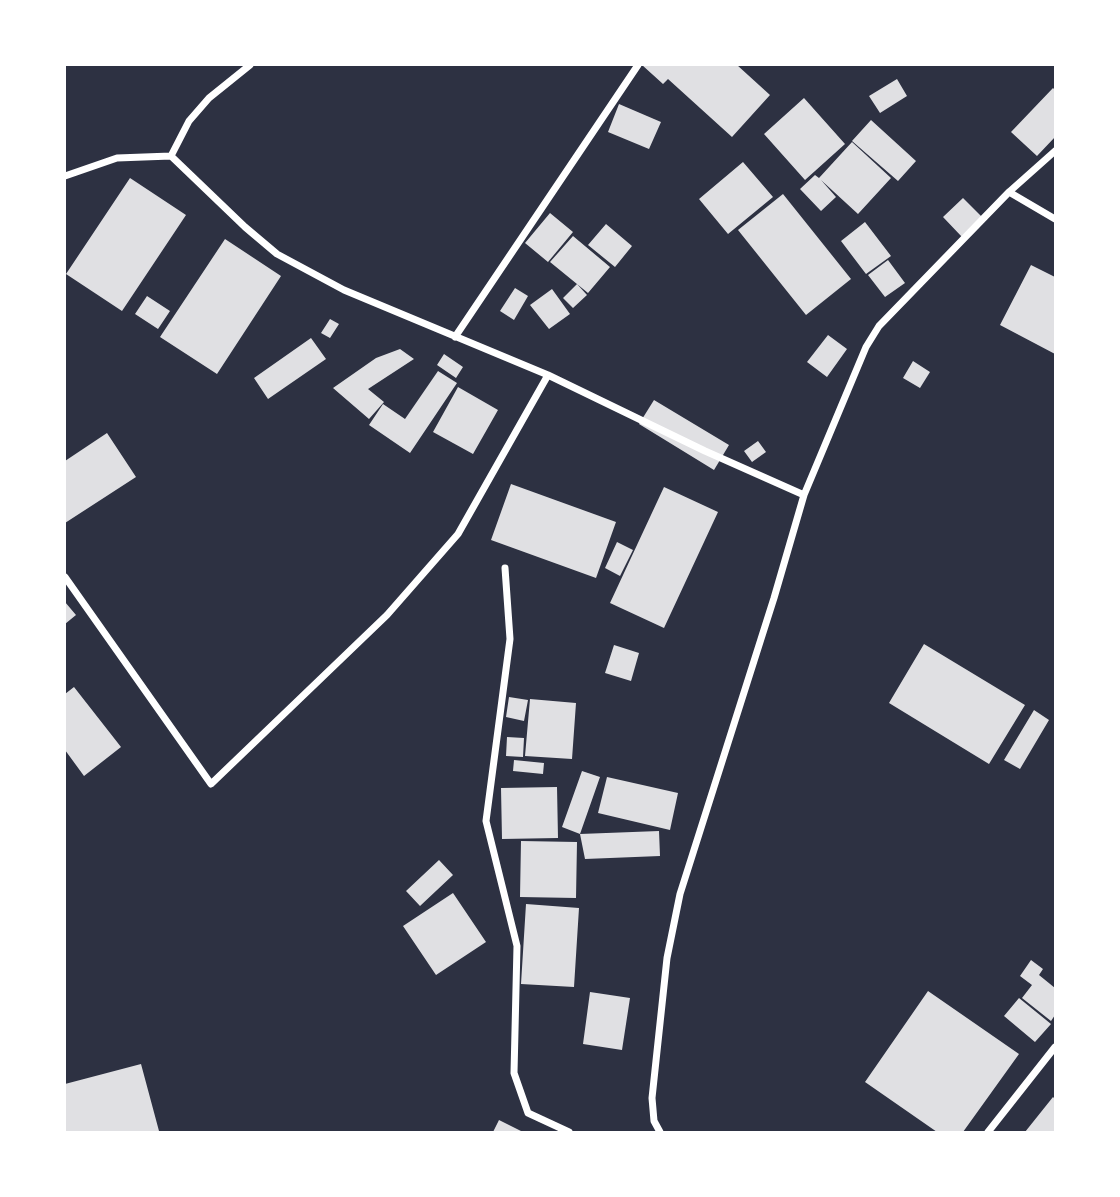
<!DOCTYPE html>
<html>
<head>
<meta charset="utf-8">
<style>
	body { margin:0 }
	#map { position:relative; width:1120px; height:1197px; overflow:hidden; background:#2d3142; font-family:"Libre Baskerville",serif }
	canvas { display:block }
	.frame { position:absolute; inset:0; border:66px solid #fff; pointer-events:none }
</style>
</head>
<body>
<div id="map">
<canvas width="1120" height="1197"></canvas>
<div class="frame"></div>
</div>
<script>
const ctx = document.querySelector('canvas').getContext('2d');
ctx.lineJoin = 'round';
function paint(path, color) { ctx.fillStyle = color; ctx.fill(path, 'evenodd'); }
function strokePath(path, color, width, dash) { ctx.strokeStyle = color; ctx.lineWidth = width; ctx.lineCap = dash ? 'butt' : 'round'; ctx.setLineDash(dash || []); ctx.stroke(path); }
paint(new Path2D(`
	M 642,65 L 737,65 L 770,95 L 732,137 L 668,79 L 663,84 Z
	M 897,79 L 907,96 L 880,113 L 869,96 Z
	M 1053,88 L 1055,90 L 1055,137 L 1037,156 L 1011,132 Z
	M 804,98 L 845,144 L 805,180 L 764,134 Z
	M 619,104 L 661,122 L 649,149 L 608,132 Z
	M 871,120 L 916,161 L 898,181 L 852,141 Z
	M 852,142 L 891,178 L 858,214 L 821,180 L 836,197 L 821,211 L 800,189 L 815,175 L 819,178 Z
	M 743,162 L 773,197 L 728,234 L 699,199 Z
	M 130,178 L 186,215 L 122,311 L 66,274 Z
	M 783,194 L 851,279 L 806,315 L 738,230 Z
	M 963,198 L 982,217 L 962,237 L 943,217 Z
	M 550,213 L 573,232 L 548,262 L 525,243 Z
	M 865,222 L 891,256 L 866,274 L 841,241 Z
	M 606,224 L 632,246 L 615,267 L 588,245 Z
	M 573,236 L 610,267 L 588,293 L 550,262 Z
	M 225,239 L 281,276 L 217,374 L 160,337 Z
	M 888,260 L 905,283 L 885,297 L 868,275 Z
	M 1031,265 L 1055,277 L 1055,354 L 1000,325 Z
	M 577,284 L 587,295 L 573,308 L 563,298 Z
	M 515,288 L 528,296 L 514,320 L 500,311 Z
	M 552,289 L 570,314 L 549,329 L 530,305 Z
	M 147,296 L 170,311 L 158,329 L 135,314 Z
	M 330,319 L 339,324 L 330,338 L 321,333 Z
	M 828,335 L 847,349 L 827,377 L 807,362 Z
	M 311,338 L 326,359 L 268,399 L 254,378 Z
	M 400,349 L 414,359 L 368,389 L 384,402 L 369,419 L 333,388 L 376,358 Z
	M 444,354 L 463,367 L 456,378 L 437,365 Z
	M 913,361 L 930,372 L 920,388 L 903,378 Z
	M 438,371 L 457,383 L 410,453 L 369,425 L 383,404 L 405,419 Z
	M 458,387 L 498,410 L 473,454 L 433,432 Z
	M 654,400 L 729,445 L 714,470 L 639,424 Z
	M 107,433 L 136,477 L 65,523 L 65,461 Z
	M 758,441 L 766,452 L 752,462 L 744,451 Z
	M 511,484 L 616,522 L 596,578 L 491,540 Z
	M 664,487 L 718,512 L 664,628 L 610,603 Z
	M 617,542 L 633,550 L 620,576 L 605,568 Z
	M 65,602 L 76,615 L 65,624 Z
	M 924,644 L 1025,705 L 989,764 L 889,703 Z
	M 614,645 L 639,653 L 631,681 L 605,673 Z
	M 74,687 L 121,747 L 84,776 L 65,750 L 65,694 Z
	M 509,697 L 528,700 L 524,721 L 506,717 Z
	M 530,699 L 576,703 L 572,759 L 525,756 Z
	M 1034,710 L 1049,720 L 1020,769 L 1004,760 Z
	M 507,737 L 524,738 L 523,757 L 506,756 Z
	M 514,760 L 544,763 L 543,774 L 513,771 Z
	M 582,771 L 600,777 L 580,834 L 562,827 Z
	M 607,777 L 678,793 L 670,830 L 598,813 Z
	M 557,787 L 558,838 L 502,839 L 501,788 Z
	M 659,831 L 660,856 L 585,859 L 580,834 Z
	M 521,841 L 577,842 L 576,898 L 520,897 Z
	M 439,860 L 453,875 L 420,906 L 406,891 Z
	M 453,893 L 486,942 L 436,975 L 403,926 Z
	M 526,904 L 579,908 L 574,987 L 521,984 Z
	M 1031,960 L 1043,969 L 1039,975 L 1055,988 L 1055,1015 L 1051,1021 L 1022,998 L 1032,985 L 1020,976 Z
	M 928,991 L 1019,1054 L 963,1132 L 937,1132 L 865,1082 Z
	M 590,992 L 630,998 L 622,1050 L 583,1044 Z
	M 1019,998 L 1051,1024 L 1035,1042 L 1004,1016 Z
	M 141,1064 L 159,1131 L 65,1132 L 65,1084 Z
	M 1053,1097 L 1055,1099 L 1055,1132 L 1025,1132 Z
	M 499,1120 L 523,1132 L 493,1132 Z`), '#e0e0e3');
strokePath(new Path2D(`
	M 171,156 L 189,121 L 209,98 L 250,65
	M 65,176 L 117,158 L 171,156 L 245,227 L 277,254 L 344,290 L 548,375 L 705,451 L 804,495
	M 1009,192 L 1055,219
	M 455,337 L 638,65
	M 505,568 L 510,639 L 486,821 L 517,946 L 514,1073 L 528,1113 L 569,1132
	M 65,577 L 211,784 L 387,615 L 458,534 L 548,375
	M 660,1132 L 654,1121 L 652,1098 L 667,958 L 680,894 L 774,598 L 804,495 L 866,347 L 879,326 L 1009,192 L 1055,151
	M 988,1132 L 1055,1047`), '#fff', 7);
</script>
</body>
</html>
